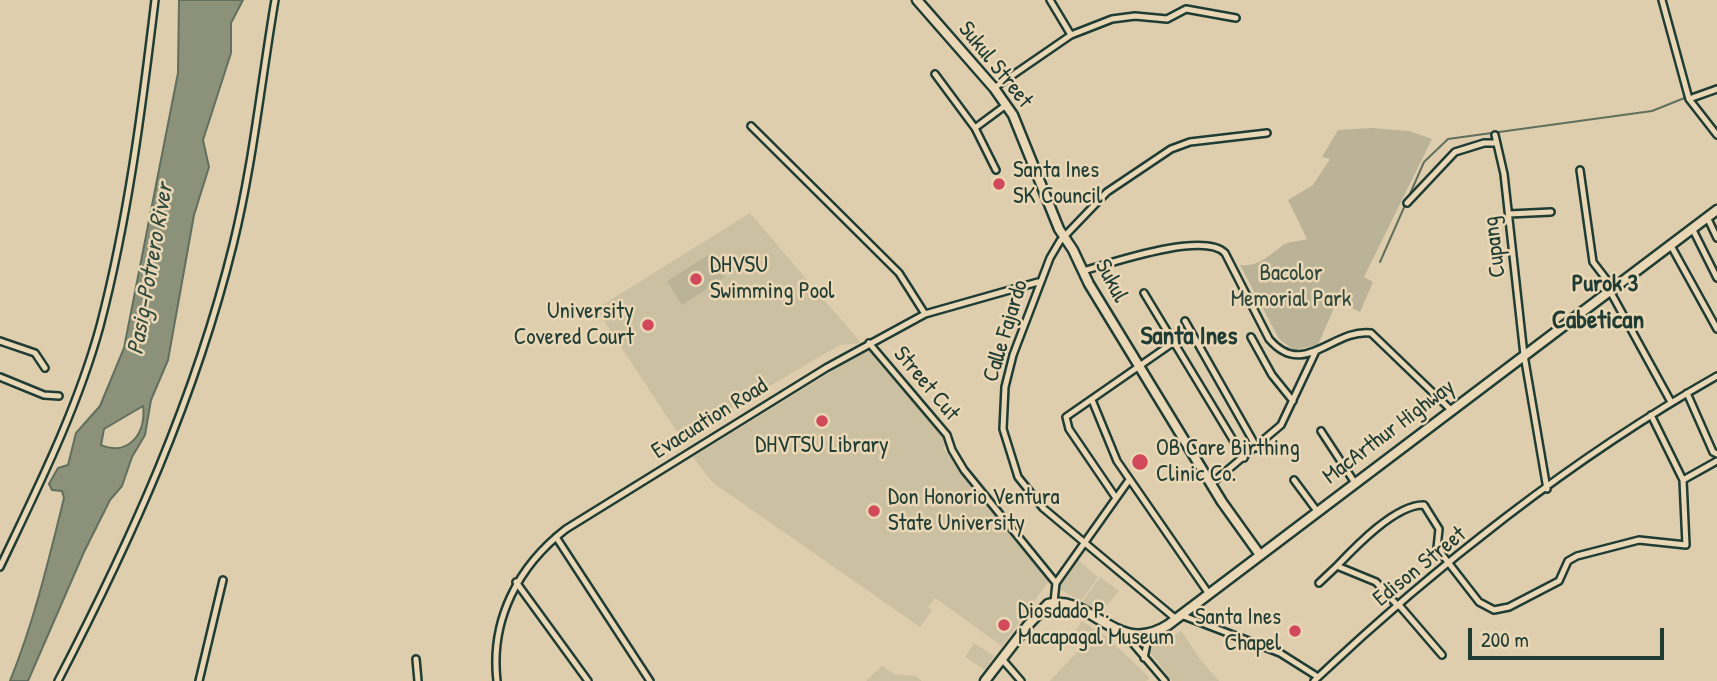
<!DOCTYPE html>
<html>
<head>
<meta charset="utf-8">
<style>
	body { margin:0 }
	#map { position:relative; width:1717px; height:681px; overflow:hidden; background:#decead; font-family:"Patrick Hand",sans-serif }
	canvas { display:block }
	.scale { position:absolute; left:1468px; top:628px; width:196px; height:32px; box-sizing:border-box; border:4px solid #1f3d34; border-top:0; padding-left:9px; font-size:21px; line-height:24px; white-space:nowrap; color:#1f3d34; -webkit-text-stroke:5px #ead7b5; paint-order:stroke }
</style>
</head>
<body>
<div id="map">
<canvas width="1717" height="681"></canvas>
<div class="scale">200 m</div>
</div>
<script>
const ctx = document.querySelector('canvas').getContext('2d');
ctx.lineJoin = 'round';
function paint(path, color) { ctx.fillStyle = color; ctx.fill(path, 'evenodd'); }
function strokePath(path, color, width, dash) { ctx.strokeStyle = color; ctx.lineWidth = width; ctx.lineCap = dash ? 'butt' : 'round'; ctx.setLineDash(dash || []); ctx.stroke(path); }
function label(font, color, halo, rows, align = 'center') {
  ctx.font = font + ' "Patrick Hand",sans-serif'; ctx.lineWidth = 5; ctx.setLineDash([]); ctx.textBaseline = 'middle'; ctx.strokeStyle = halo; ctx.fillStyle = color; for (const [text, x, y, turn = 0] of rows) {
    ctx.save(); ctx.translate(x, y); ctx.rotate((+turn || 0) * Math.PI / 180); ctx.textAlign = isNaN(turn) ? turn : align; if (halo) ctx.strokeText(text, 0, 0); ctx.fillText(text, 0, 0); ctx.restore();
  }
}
paint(new Path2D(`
	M 750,213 L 861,343 L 840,345 L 681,438 L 596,309 Z
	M 870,348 L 942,432 L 947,443 L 943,448 L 1048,576 L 1049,581 L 1002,646 L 935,598 L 928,607 L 932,610 L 920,627 L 712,482 L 693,457 Z
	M 1076,558 L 1098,577 L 1081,601 L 1058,588 Z
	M 1100,577 L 1119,591 L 1101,612 L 1082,602 Z
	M 1082,621 L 1107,637 L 1150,678 L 1146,681 L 1050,681 L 1083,646 L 1071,637 Z
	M 1181,631 L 1200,659 L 1219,681 L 1172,681 L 1150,652 L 1153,646 Z
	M 974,643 L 994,656 L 985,670 L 965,657 Z
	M 882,666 L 894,674 L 916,676 L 922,681 L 866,681 Z`), '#ccc0a2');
paint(new Path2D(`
	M 1372,128 L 1409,131 L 1432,139 L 1364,277 L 1373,282 L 1360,312 L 1337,301 L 1318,345 L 1294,350 L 1279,339 L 1240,265 C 1261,267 1269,254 1285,244 C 1291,241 1301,241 1307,239 L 1288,200 L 1313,185 L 1330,159 L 1322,157 L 1338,130 Z
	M 710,254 L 725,277 L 682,305 L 667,281 Z`), '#bbb397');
const water = new Path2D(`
	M 179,0 L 243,0 L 231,23 L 231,53 L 203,140 L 209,167 L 194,215 L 168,360 L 151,400 L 145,435 L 132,457 L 122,486 L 110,500 L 84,552 L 28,681 L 10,681 C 34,622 49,559 64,498 L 62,491 L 52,490 L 49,484 L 58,468 L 68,465 L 76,433 L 100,406 L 124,348 L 178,73 ZM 143,406 C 147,433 128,457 101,445 L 104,429 Z`);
paint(water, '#8c917a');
strokePath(water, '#606f5e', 2);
strokePath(new Path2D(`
	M 1380,262 L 1424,162 L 1448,139 L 1652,111 L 1717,85`), '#606f5e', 2);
const street = new Path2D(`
	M 1050,0 L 1071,35
	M 1662,0 L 1689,99 L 1717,135
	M 935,74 L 975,128 L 996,170
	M 994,88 L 1071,35 L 1112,19 L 1135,16 L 1167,19 L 1186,9 L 1236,18
	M 1689,99 L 1717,89
	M 751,126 L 899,273 L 925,314
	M 975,128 L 1006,105
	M 1495,135 L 1504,174 L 1524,355 L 1547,489
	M 1580,170 L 1593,262 L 1613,288
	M 1407,203 L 1455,152 L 1484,143 L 1496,143
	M 1509,214 L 1551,212
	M 1707,217 L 1717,238
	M 1692,228 L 1717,278
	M 1670,244 L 1717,329
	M 1083,271 C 1111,263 1204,231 1225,253 L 1269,339 C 1304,380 1333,328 1371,333 L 1450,409
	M 1610,291 L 1671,402
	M 1144,293 L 1244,458
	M 1185,321 L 1257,448
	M 1251,337 L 1272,375 L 1293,401
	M 0,341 L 35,353 L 45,368
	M 869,343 L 947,435 L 952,450 L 964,470 L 1056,583
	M 0,377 L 44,395 L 59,396
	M 1687,393 L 1713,452 L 1717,454
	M 1092,400 L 1117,461 L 1209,594
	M 1651,415 L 1683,480 L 1717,461
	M 1321,431 L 1355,483
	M 1294,480 L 1317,511
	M 1211,484 L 1281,425 L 1315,353
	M 1116,498 L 1069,429 L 1066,417 L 1174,342
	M 556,537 L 650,681
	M 1337,566 C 1355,547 1396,504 1424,505 L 1439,529 L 1437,548 L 1479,602 L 1494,610 L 1509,607 L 1559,581 L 1568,561 L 1577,556 L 1639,540 L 1686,545 L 1683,480
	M 0,567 C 37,489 77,410 100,326 C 128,219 142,109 155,0
	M 516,582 L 588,681
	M 1319,583 L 1337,566 L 1376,582 L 1398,606
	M 1054,602 L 1056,583 L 1129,480
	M 1399,605 L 1442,655
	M 1181,615 L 1280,653 L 1318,677
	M 1176,619 L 1043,508 L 1018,477 L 1003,429 L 1005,387 L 1013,355 L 1050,258 L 1060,241 L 1107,192 L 1171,149 L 1190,142 L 1267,133
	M 1124,633 L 1165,681
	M 1144,658 L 1149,634
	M 416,659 L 418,681
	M 1002,659 L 1021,681
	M 58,681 C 131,540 195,399 233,245 C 253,164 261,82 275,0
	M 199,681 L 223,580
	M 497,681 C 490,620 518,566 566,529 L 826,368 L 925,314 L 1038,282
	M 1314,681 C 1433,568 1574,457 1717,376`);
const secondary = new Path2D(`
	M 917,0 L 994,88 L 1013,115 L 1059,229 L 1073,250 L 1089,284 L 1222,502 L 1260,555
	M 985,681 L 1028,625 L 1048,604 C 1091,593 1116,658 1168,625 L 1717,210`);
strokePath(street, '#1f3d34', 10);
strokePath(secondary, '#1f3d34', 13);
strokePath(street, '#ead7b5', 5);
strokePath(secondary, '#ead7b5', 8);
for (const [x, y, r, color] of [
	[999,184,7,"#d1495b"],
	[696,279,7,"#d1495b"],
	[648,325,7,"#d1495b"],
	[822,421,7,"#d1495b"],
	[1140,462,9,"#d1495b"],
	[874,511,7,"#d1495b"],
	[1004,625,7,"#d1495b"],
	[1295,631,7,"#d1495b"]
]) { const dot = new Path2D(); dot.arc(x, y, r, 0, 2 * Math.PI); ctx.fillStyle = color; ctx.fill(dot); strokePath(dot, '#ead7b5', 2.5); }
label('23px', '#1f3d34', '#ead7b5', [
	["Sukul Street",995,65,51],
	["Cupang",1495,247,-97],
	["Sukul",1111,281,62],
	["Calle Fajardo",1006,331,-73],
	["Street Cut",926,384,50],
	["Evacuation Road",710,419,-32],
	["MacArthur Highway",1389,432,-37],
	["Edison Street",1420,567,-39]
]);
label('23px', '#1f3d34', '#ead7b5', [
	["Santa Ines",1013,171],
	["SK Council",1013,197],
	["DHVSU",710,266],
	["Swimming Pool",710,292],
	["University",634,312,"right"],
	["Covered Court",634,338,"right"],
	["DHVTSU Library",822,446,"center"],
	["OB Care Birthing",1156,449],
	["Clinic Co.",1156,475],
	["Don Honorio Ventura",888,498],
	["State University",888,524],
	["Diosdado P.",1018,612],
	["Macapagal Museum",1018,638],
	["Santa Ines",1281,618,"right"],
	["Chapel",1281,644,"right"]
], 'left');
label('23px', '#2f493e', '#ead7b5', [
	["Bacolor",1291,274],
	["Memorial Park",1291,300]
]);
label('italic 24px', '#2f4a3e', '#ead7b5', [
	["Pasig-Potrero River",151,269,-80]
]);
label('bold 24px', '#1f3d34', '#ead7b5', [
	["Purok 3",1605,285]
]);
label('bold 26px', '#1f3d34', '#ead7b5', [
	["Cabetican",1598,321],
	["Santa Ines",1189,337]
]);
</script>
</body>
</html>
